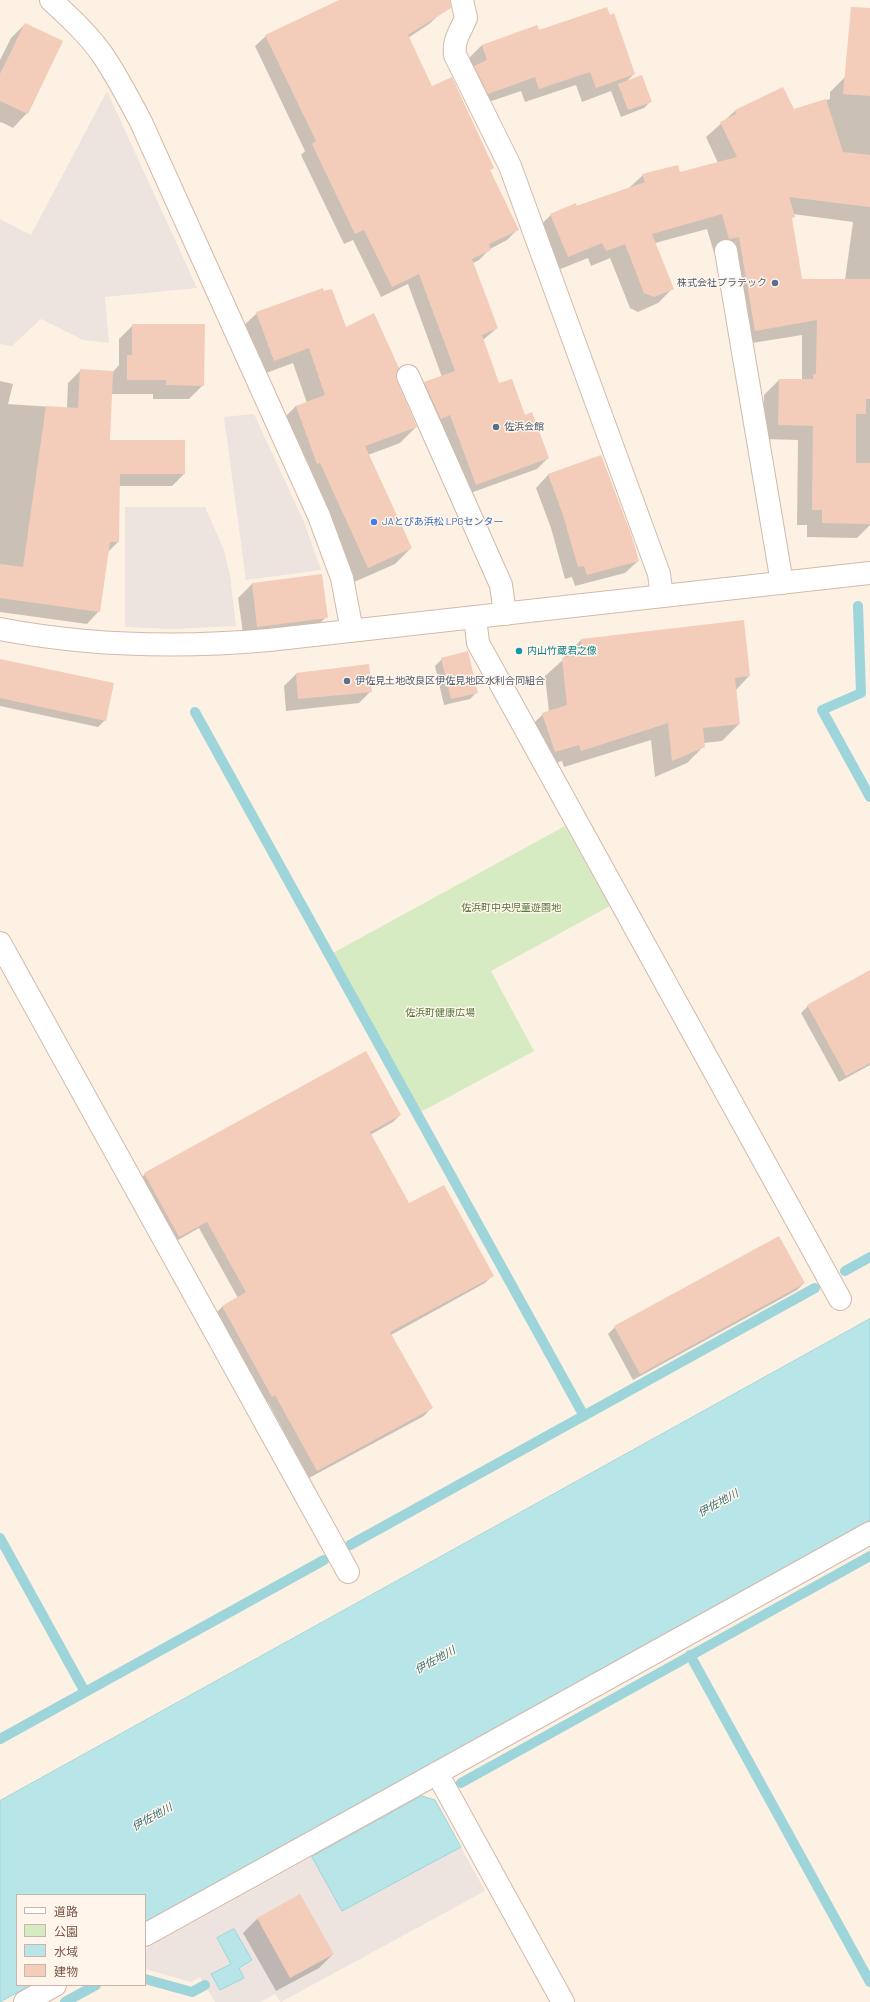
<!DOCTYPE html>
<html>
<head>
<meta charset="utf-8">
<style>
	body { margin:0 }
	#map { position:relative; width:870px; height:2002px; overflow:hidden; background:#fdf1e4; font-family:Barlow,"Noto Sans JP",sans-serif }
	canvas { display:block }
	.legend { position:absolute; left:16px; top:1894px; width:130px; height:92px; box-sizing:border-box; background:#fff5eb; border:1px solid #c9b5aa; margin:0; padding:5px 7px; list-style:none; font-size:12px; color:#775548 }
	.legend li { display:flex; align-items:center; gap:8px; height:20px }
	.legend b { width:20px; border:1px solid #c9b5aa }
</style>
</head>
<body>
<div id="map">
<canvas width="870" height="2002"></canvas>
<ul class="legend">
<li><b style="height:5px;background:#fff"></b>道路</li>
<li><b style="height:11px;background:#d6ebc2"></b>公園</li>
<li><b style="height:11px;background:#b8e5e8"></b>水域</li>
<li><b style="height:11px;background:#f4ccba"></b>建物</li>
</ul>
</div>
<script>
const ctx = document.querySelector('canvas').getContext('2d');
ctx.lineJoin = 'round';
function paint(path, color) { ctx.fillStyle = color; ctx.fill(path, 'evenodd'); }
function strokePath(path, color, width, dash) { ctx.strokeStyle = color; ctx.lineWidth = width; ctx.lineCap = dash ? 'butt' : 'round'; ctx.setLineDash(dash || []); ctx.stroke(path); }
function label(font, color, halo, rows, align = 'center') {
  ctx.font = font + ' Barlow,"Noto Sans JP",sans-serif'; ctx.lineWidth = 3; ctx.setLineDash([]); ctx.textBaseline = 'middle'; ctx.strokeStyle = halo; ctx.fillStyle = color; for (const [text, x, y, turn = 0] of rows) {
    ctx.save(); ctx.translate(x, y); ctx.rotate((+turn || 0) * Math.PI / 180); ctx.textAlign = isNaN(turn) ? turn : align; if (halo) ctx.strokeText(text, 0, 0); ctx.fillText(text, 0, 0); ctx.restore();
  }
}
paint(new Path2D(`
	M 107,91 L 197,288 L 105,297 L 109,343 L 83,340 L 41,319 L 12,346 L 0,344 L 0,219 L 31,235 Z
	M 254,414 L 304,522 L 321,570 L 246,580 L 224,417 Z
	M 125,507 L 205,507 L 224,550 L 230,575 L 236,626 L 172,629 L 125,627 Z
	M 422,1796 L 435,1800 L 485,1891 L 281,2002 L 275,1994 L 260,2002 L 215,2002 L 200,1977 L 191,1982 L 145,1969 L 145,1949 Z`), '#ede4df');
paint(new Path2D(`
	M 565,826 L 610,906 L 491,971 L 534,1051 L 421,1112 L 333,953 Z`), '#d6ebc2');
const water = new Path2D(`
	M 870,1319 L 870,1520 L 145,1922 L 145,1895 L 17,1895 L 17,1985 L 31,1985 L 0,2002 L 0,1801 Z
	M 422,1796 L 435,1800 L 461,1847 L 342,1911 L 312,1857 Z
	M 234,1929 L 252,1960 L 239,1968 L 244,1978 L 220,1990 L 211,1974 L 231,1964 L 217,1938 Z`);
paint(water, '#b8e5e8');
strokePath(water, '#9dd5da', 1);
paint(new Path2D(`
	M 341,0 L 433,0 L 440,14 L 429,24 L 408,38 L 431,88 L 493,168 L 489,171 L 518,229 L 507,240 L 490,249 L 479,260 L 473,263 L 497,328 L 483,340 L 499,384 L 524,416 L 548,458 L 537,469 L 465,495 L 414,394 L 425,383 L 442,377 L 408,284 L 381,297 L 353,240 L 344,244 L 301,155 L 305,151 L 255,46 L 266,36 Z
	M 25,24 L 27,113 L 13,128 L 1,122 L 0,123 L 0,60 L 11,38 Z
	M 538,31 L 634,74 L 626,82 L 651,101 L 644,108 L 621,117 L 611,91 L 582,102 L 576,85 L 525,102 L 521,91 L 474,107 L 468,59 L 482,45 Z
	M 845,77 L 870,78 L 870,525 L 857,538 L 807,537 L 807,525 L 797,525 L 798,440 L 764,439 L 764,395 L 779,380 L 802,380 L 802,335 L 740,345 L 724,252 L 714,253 L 707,229 L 655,243 L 673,288 L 658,303 L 638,312 L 630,308 L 610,258 L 591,266 L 588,258 L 553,272 L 536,229 L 551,215 L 629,188 L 643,175 L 679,173 L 718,163 L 706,137 L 735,111 L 783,88 L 794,110 L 830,99 L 830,92 ZM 793,214 L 853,222 L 845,280 L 801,280 L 791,219 L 793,217 Z
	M 257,313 L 346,328 L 395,374 L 396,381 L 416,427 L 400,443 L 368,455 L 411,548 L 395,564 L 352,583 L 280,422 L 296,406 L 307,403 L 293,363 L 258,376 L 240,329 Z
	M 133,325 L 203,385 L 189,399 L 153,399 L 153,394 L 111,394 L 109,441 L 184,474 L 172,486 L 119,486 L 118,542 L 107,553 L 99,611 L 87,624 L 0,612 L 0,381 L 13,384 L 8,404 L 67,408 L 68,383 L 81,370 L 113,372 L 119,365 L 119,339 Z
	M 601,456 L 638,561 L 625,573 L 575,586 L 572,577 L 565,579 L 551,528 L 536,488 L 548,475 Z
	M 321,575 L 326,617 L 312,631 L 244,640 L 238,598 L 252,584 Z
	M 581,640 L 749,676 L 736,690 L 739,724 L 722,741 L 704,743 L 704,746 L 687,763 L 655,777 L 651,740 L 564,767 L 562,761 L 538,769 L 526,731 L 543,714 L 549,712 L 545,676 L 564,659 L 564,657 Z
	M 442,659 L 477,692 L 470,699 L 444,705 L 435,666 Z
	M 0,660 L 105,720 L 98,727 L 0,706 Z
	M 368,665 L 371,691 L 359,703 L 286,711 L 284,686 L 296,674 Z
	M 870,972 L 870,1065 L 839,1082 L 801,1013 L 808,1006 Z
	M 366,1053 L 400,1115 L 393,1122 L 370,1135 L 409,1205 L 493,1275 L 485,1283 L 391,1335 L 431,1408 L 424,1416 L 309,1478 L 268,1402 L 264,1404 L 215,1314 L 222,1307 L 238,1298 L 199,1228 L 171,1244 L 137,1182 L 145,1174 Z
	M 804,1283 L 797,1290 L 633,1380 L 608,1334 L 615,1327 Z
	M 257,1919 L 333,1954 L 319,1968 L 276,1991 L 243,1933 Z`), '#0003');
strokePath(new Path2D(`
	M 858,606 L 861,693 L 822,710 L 870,797
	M 195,712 L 584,1416
	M 845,1271 L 870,1257
	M 0,1538 L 85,1692
	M 350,1545 L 815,1288
	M 690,1655 L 870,1982
	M 0,1739 L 324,1560
	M 461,1783 L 870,1556
	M 145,1979 L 192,1992 L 205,1985
	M 65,2002 L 96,1985`), '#9dd5da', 10);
paint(new Path2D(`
	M 339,0 L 450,0 L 451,8 L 408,35 L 432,86 L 452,77 L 494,168 L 490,170 L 519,230 L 489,244 L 491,250 L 472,259 L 498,328 L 482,335 L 499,383 L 512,379 L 525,415 L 532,412 L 549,458 L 476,485 L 450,415 L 441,419 L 424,382 L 455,371 L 419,274 L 392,287 L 364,230 L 355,234 L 312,144 L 316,141 L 265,35 Z
	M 607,7 L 610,15 L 614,13 L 635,74 L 596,88 L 590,72 L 539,89 L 535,77 L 488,94 L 474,66 L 487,60 L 482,45 L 537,25 L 539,30 Z
	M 851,7 L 870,8 L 870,96 L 843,94 Z
	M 25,23 L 63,41 L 28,114 L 0,101 L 0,74 Z
	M 642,75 L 652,102 L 628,110 L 618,84 Z
	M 783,87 L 794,109 L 826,99 L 843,152 L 870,155 L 870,207 L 789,197 L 795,217 L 792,218 L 802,279 L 870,279 L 870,399 L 866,399 L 866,414 L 856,414 L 856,463 L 870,463 L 870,524 L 822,523 L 822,510 L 812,510 L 813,426 L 778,425 L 779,379 L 813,379 L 813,374 L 816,374 L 817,320 L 755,331 L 739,237 L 729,239 L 722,214 L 652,234 L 674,289 L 654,297 L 644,293 L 625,244 L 606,251 L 602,243 L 568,257 L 550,214 L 576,203 L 577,206 L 645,182 L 642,174 L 678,165 L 680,172 L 737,157 L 720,122 L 736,114 L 735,110 Z
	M 323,288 L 324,291 L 332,289 L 346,327 L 374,313 L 399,368 L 396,374 L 397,381 L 417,427 L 365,446 L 412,548 L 368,568 L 320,463 L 317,464 L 296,406 L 325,395 L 309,348 L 274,361 L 256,312 Z
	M 132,324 L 205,324 L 204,386 L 166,385 L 166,380 L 127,380 L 127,355 L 132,355 Z
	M 80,369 L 113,371 L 110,440 L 185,440 L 185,474 L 120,474 L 119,542 L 110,542 L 100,612 L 0,598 L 0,564 L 23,567 L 46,406 L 78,408 Z
	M 601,455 L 631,534 L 639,561 L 587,575 L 584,566 L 578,567 L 563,515 L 548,474 Z
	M 322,574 L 328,618 L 257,627 L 252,583 Z
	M 744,620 L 750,676 L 735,678 L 740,724 L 703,728 L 705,747 L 672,761 L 668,723 L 581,751 L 579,745 L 555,752 L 542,713 L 567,705 L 562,658 L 583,655 L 581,639 Z
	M 468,651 L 478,693 L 451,699 L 441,658 Z
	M 0,659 L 114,683 L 106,721 L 0,698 Z
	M 369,664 L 372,692 L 298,699 L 296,673 Z
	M 870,970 L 870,1063 L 846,1076 L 807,1005 Z
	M 366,1051 L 401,1115 L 370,1132 L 409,1203 L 444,1185 L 494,1276 L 390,1332 L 433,1408 L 317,1471 L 275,1395 L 272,1397 L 222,1306 L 246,1292 L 207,1222 L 179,1237 L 144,1173 Z
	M 779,1236 L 805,1283 L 640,1374 L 614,1326 Z
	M 300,1894 L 334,1954 L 290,1978 L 257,1918 Z`), '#f4ccba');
const street = new Path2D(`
	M 462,0 L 466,18 C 460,32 453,40 455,55 L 510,166 L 659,574 L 662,596
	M 726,251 L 782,583
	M 408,376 L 501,585 L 505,614
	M 475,617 L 478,643 L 840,1299
	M 0,943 L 348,1572
	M 437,1773 L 563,2002
	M 145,1935 L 870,1533
	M 25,2002 L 55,1985`);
const secondary = new Path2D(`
	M 51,0 C 69,17 88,34 102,54 C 117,76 129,99 141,122 L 319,516 L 342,578 L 352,631
	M 0,629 C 89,646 179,648 269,640 L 870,573`);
strokePath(street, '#d1baac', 24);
strokePath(secondary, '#d4b9aa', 24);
strokePath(street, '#fff', 22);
strokePath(secondary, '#fff', 22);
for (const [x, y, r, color] of [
	[775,283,4,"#5c6f8a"],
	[496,427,4,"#5c6f8a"],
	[374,522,4,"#3f7fe0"],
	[519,651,4,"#0f9aa8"],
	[347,681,4,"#5c6f8a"]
]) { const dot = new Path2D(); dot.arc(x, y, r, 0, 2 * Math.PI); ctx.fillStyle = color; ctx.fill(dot); strokePath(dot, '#fff5eb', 1.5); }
label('10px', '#4e5e75', '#fff5eb', [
	["株式会社プラテック",767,283,"right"],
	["佐浜会館",504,427],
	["伊佐見土地改良区伊佐見地区水利合同組合",355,681]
], 'left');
label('10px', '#366cbe', '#fff5eb', [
	["JAとぴあ浜松 LPGセンター",382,522]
], 'left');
label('10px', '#0d838f', '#fff5eb', [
	["内山竹蔵君之像",527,651]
], 'left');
label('10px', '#53773d', '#fff5eb', [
	["佐浜町中央児童遊園地",511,908],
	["佐浜町健康広場",440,1013]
]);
label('italic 11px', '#3b777d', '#fff5eb', [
	["伊佐地川",718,1503,-29],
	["伊佐地川",435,1660,-29],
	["伊佐地川",152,1817,-29]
]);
</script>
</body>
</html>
